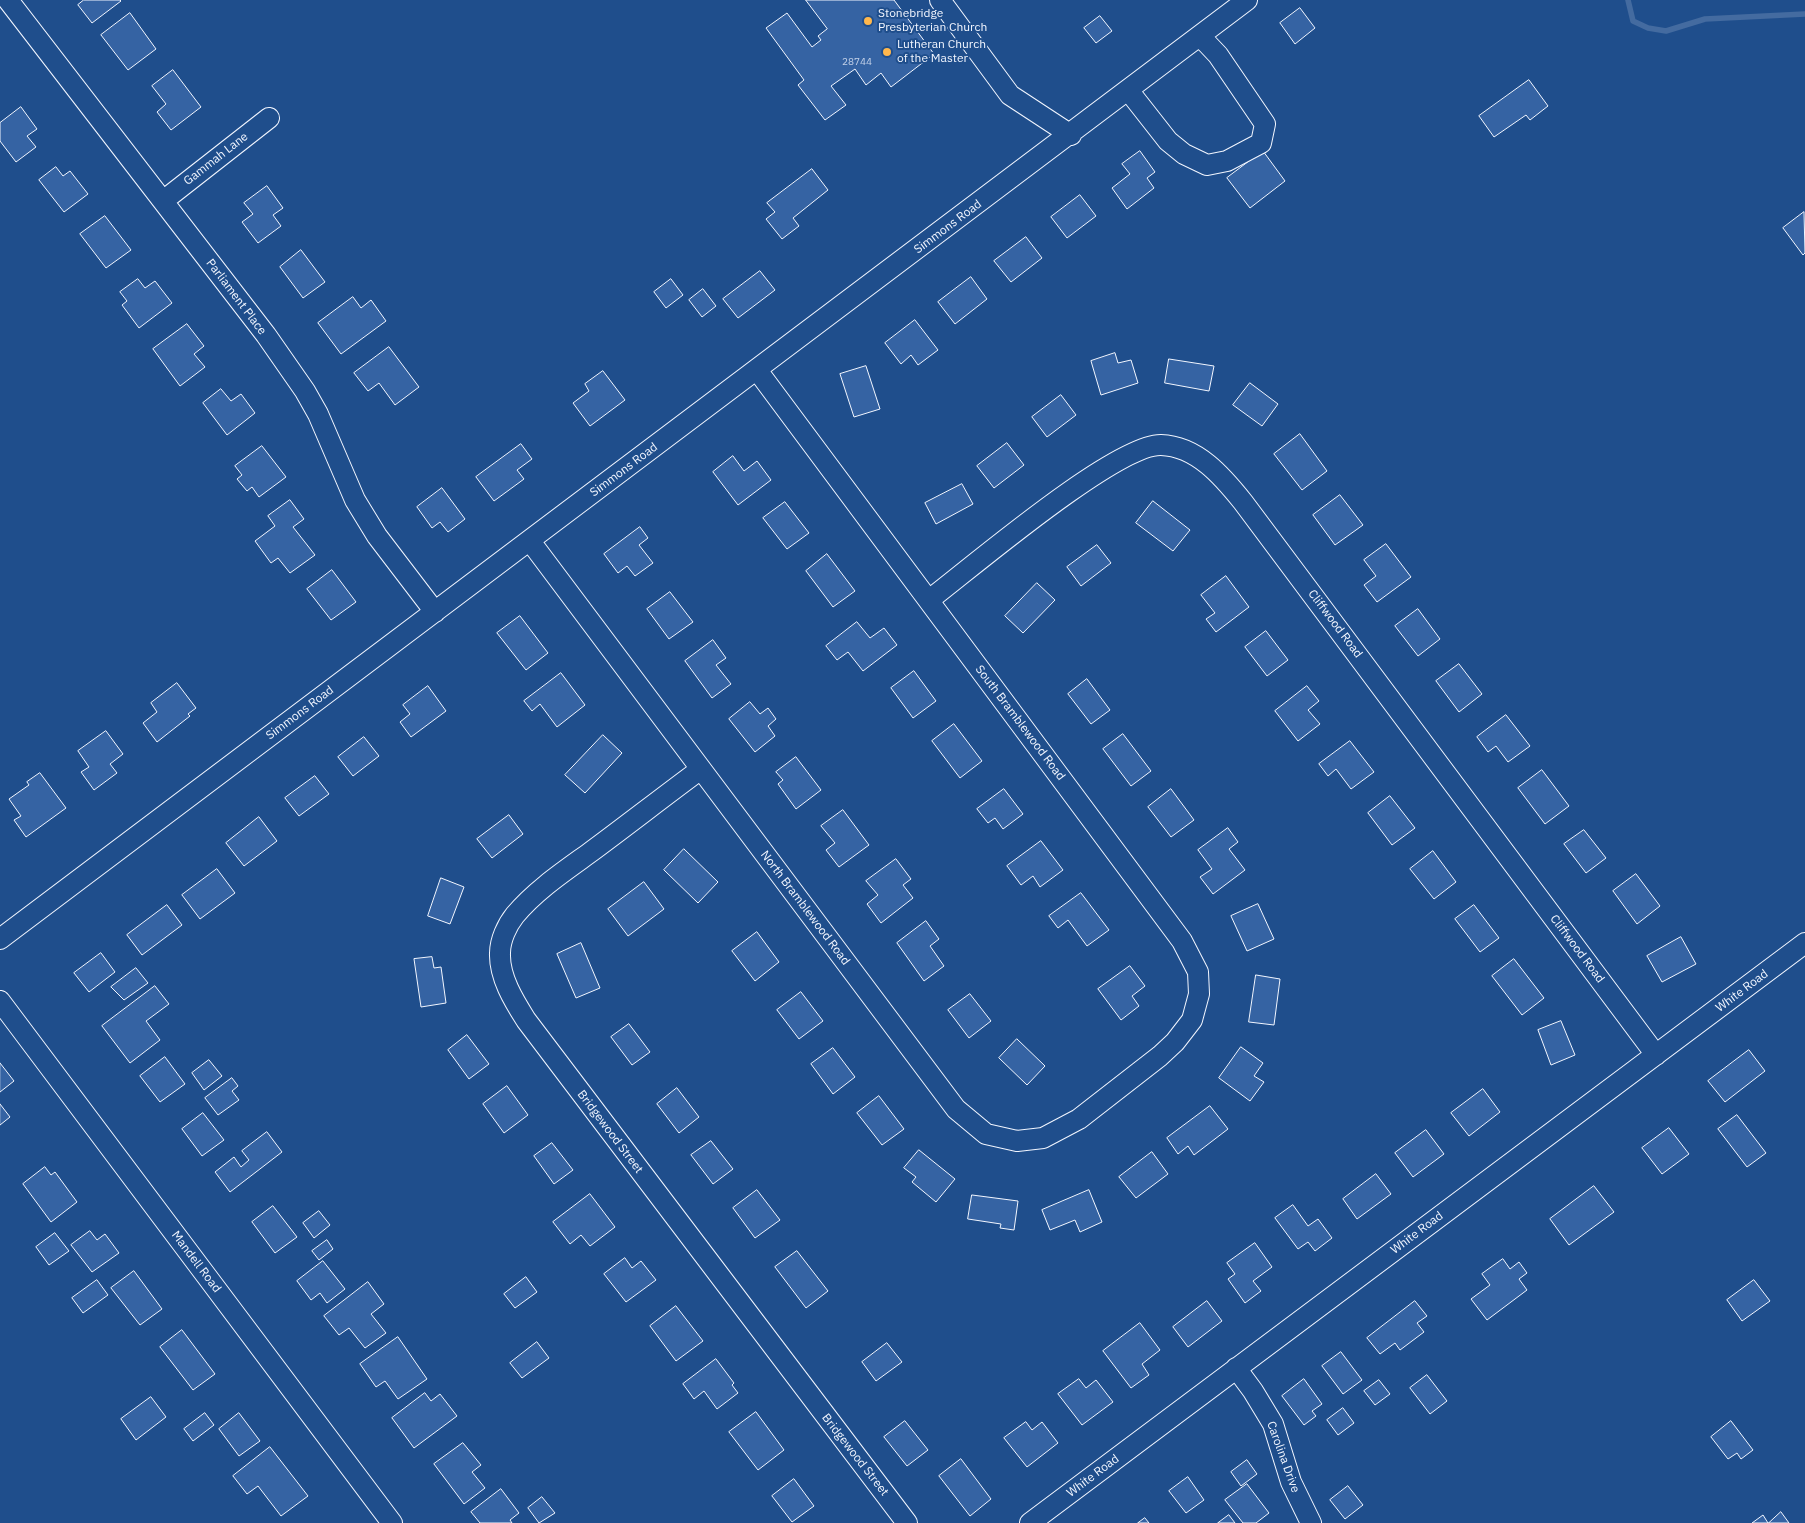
<!DOCTYPE html>
<html>
<head>
<meta charset="utf-8">
<style>
	body { margin:0 }
	canvas { display:block; background:#1f4e8c }
</style>
</head>
<body>
<canvas width="1805" height="1523"></canvas>
<script>
const ctx = document.querySelector('canvas').getContext('2d');
ctx.lineJoin = 'round';
function strokePath(path, color, width, dash) { ctx.strokeStyle = color; ctx.lineWidth = width; ctx.lineCap = dash ? 'butt' : 'round'; ctx.setLineDash(dash || []); ctx.stroke(path); }
function paint(path, color) { ctx.fillStyle = color; ctx.fill(path, 'evenodd'); }
function label(font, color, halo, rows, align = 'center') {
  ctx.font = font + ' "IBM Plex Sans",sans-serif'; ctx.lineWidth = 4; ctx.setLineDash([]); ctx.textBaseline = 'middle'; ctx.strokeStyle = halo; ctx.fillStyle = color; for (const [text, x, y, turn = 0] of rows) {
    ctx.save(); ctx.translate(x, y); ctx.rotate((+turn || 0) * Math.PI / 180); ctx.textAlign = isNaN(turn) ? turn : align; if (halo) ctx.strokeText(text, 0, 0); ctx.fillText(text, 0, 0); ctx.restore();
  }
}
strokePath(new Path2D(`
	M 1628,0 L 1633,21 L 1648,28 L 1666,31 L 1705,19 L 1805,14`), '#446ba0', 5.5);
const building = new Path2D(`
	M 84,0 L 120,0 L 121,1 L 92,23 L 78,5 Z
	M 806,0 L 894,0 L 934,54 L 891,87 L 881,73 L 866,85 L 855,69 L 831,86 L 846,105 L 825,120 L 798,85 L 804,80 L 766,28 L 787,13 L 812,47 L 821,40 L 818,36 L 827,29 Z
	M 1300,8 L 1315,28 L 1295,44 L 1280,23 Z
	M 130,13 L 156,49 L 128,70 L 101,35 Z
	M 1100,16 L 1112,31 L 1096,43 L 1084,28 Z
	M 173,70 L 201,107 L 171,130 L 157,112 L 166,104 L 152,86 Z
	M 1529,80 L 1548,106 L 1530,120 L 1526,115 L 1494,137 L 1479,116 Z
	M 21,107 L 37,129 L 27,136 L 36,147 L 16,162 L 0,141 L 0,123 Z
	M 1140,151 L 1155,172 L 1147,178 L 1154,188 L 1127,209 L 1112,188 L 1130,174 L 1122,164 Z
	M 1263,151 L 1285,181 L 1250,208 L 1227,178 Z
	M 56,167 L 63,176 L 70,171 L 88,194 L 64,212 L 39,180 Z
	M 812,169 L 828,190 L 793,218 L 799,226 L 782,239 L 766,219 L 775,212 L 767,203 Z
	M 267,186 L 283,208 L 273,215 L 281,226 L 258,243 L 242,222 L 253,214 L 244,203 Z
	M 1080,195 L 1096,216 L 1067,238 L 1051,217 Z
	M 1804,212 L 1805,253 L 1803,255 L 1783,228 Z
	M 105,216 L 131,250 L 106,268 L 80,234 Z
	M 1026,237 L 1042,258 L 1011,282 L 994,261 Z
	M 301,250 L 325,282 L 303,298 L 280,267 Z
	M 760,271 L 775,290 L 738,318 L 723,299 Z
	M 971,277 L 987,299 L 955,324 L 938,302 Z
	M 138,279 L 145,288 L 155,281 L 172,303 L 139,328 L 122,305 L 127,301 L 120,292 Z
	M 671,279 L 683,295 L 666,308 L 654,292 Z
	M 703,289 L 716,306 L 702,317 L 689,300 Z
	M 353,297 L 361,308 L 371,300 L 386,321 L 341,354 L 318,323 Z
	M 915,320 L 938,350 L 918,365 L 911,355 L 901,364 L 885,343 Z
	M 187,324 L 204,346 L 194,354 L 205,367 L 180,386 L 153,349 Z
	M 389,347 L 419,387 L 395,405 L 379,383 L 368,391 L 354,373 Z
	M 1115,353 L 1118,363 L 1131,360 L 1138,383 L 1101,395 L 1091,361 Z
	M 1169,359 L 1214,366 L 1209,391 L 1165,383 Z
	M 866,366 L 880,409 L 854,417 L 840,374 Z
	M 603,371 L 625,400 L 590,426 L 573,403 L 589,391 L 585,384 Z
	M 1250,383 L 1278,404 L 1262,426 L 1233,405 Z
	M 221,389 L 231,401 L 241,394 L 255,413 L 227,435 L 203,403 Z
	M 1061,395 L 1076,415 L 1047,437 L 1032,417 Z
	M 1300,434 L 1327,471 L 1302,490 L 1274,454 Z
	M 1007,443 L 1024,465 L 994,488 L 977,466 Z
	M 521,444 L 532,459 L 517,470 L 524,479 L 494,501 L 476,477 Z
	M 262,446 L 286,477 L 259,497 L 252,487 L 247,491 L 237,479 L 242,475 L 235,466 Z
	M 733,456 L 744,471 L 757,461 L 771,480 L 738,505 L 713,472 Z
	M 962,484 L 973,504 L 936,524 L 925,503 Z
	M 442,488 L 465,519 L 448,532 L 440,522 L 432,528 L 417,507 Z
	M 1340,495 L 1363,525 L 1335,545 L 1313,515 Z
	M 290,500 L 304,519 L 293,527 L 315,555 L 290,573 L 278,558 L 271,563 L 255,541 L 275,526 L 268,516 Z
	M 1153,501 L 1190,530 L 1173,551 L 1136,523 Z
	M 785,502 L 809,533 L 787,549 L 763,518 Z
	M 640,527 L 648,538 L 639,545 L 653,563 L 635,576 L 627,566 L 618,573 L 604,554 Z
	M 1386,544 L 1411,577 L 1377,602 L 1364,585 L 1376,576 L 1364,560 Z
	M 1097,545 L 1111,563 L 1081,586 L 1067,567 Z
	M 827,554 L 855,591 L 833,607 L 806,571 Z
	M 332,570 L 356,602 L 331,620 L 307,589 Z
	M 1226,576 L 1249,607 L 1216,632 L 1206,619 L 1215,613 L 1201,595 Z
	M 1037,583 L 1055,600 L 1023,633 L 1005,616 Z
	M 670,592 L 693,622 L 669,639 L 647,609 Z
	M 1418,609 L 1440,639 L 1418,656 L 1395,626 Z
	M 520,616 L 548,653 L 526,670 L 497,633 Z
	M 857,622 L 870,638 L 884,628 L 897,645 L 863,671 L 848,652 L 837,660 L 826,646 Z
	M 1266,631 L 1288,660 L 1267,676 L 1245,647 Z
	M 713,640 L 726,658 L 716,665 L 731,684 L 712,698 L 685,661 Z
	M 1459,664 L 1482,694 L 1459,712 L 1436,681 Z
	M 914,671 L 936,701 L 913,718 L 891,688 Z
	M 561,673 L 585,705 L 557,727 L 540,704 L 532,711 L 524,701 Z
	M 1087,679 L 1110,710 L 1091,724 L 1068,694 Z
	M 177,683 L 196,708 L 188,714 L 190,716 L 157,742 L 143,723 L 157,712 L 151,703 Z
	M 428,686 L 446,711 L 411,737 L 400,722 L 410,714 L 403,705 Z
	M 1307,686 L 1319,701 L 1308,710 L 1320,724 L 1298,741 L 1275,711 Z
	M 750,702 L 760,714 L 768,708 L 776,719 L 768,726 L 775,736 L 755,752 L 729,719 Z
	M 1506,715 L 1530,746 L 1508,762 L 1496,746 L 1488,752 L 1477,737 Z
	M 954,724 L 982,761 L 960,778 L 932,741 Z
	M 106,731 L 123,754 L 110,764 L 117,773 L 94,790 L 81,772 L 89,767 L 78,751 Z
	M 1123,734 L 1151,771 L 1131,786 L 1103,749 Z
	M 603,735 L 622,753 L 585,793 L 565,775 Z
	M 364,737 L 379,756 L 353,776 L 338,757 Z
	M 1350,741 L 1374,772 L 1351,789 L 1336,769 L 1328,776 L 1319,764 Z
	M 796,757 L 821,790 L 796,809 L 778,784 L 783,780 L 776,772 Z
	M 1542,770 L 1569,806 L 1545,824 L 1518,788 Z
	M 40,773 L 66,808 L 26,837 L 14,820 L 21,816 L 9,799 L 29,785 L 27,782 Z
	M 315,776 L 329,794 L 299,816 L 285,798 Z
	M 1004,789 L 1023,814 L 1003,829 L 995,818 L 988,823 L 977,809 Z
	M 1171,789 L 1194,820 L 1171,837 L 1148,807 Z
	M 1390,796 L 1415,828 L 1392,845 L 1368,813 Z
	M 843,810 L 869,845 L 839,867 L 826,850 L 835,843 L 821,826 Z
	M 509,815 L 523,834 L 492,858 L 477,839 Z
	M 259,817 L 277,841 L 244,866 L 226,843 Z
	M 1228,828 L 1238,842 L 1229,849 L 1245,870 L 1213,894 L 1200,877 L 1212,869 L 1198,850 Z
	M 1584,830 L 1606,858 L 1586,873 L 1564,844 Z
	M 1041,841 L 1063,870 L 1040,887 L 1033,876 L 1021,885 L 1007,866 Z
	M 684,849 L 718,882 L 698,903 L 664,870 Z
	M 1433,851 L 1456,882 L 1434,899 L 1410,869 Z
	M 896,859 L 911,879 L 903,885 L 913,898 L 881,923 L 867,904 L 878,895 L 866,881 Z
	M 217,869 L 235,893 L 200,919 L 182,895 Z
	M 1636,874 L 1660,906 L 1637,924 L 1613,891 Z
	M 441,878 L 464,887 L 450,924 L 428,916 Z
	M 644,882 L 664,909 L 628,936 L 608,909 Z
	M 1081,893 L 1109,930 L 1087,946 L 1068,920 L 1058,928 L 1049,916 Z
	M 1258,904 L 1274,939 L 1247,951 L 1231,916 Z
	M 167,905 L 182,925 L 142,955 L 127,935 Z
	M 1474,905 L 1499,938 L 1480,952 L 1455,919 Z
	M 926,921 L 939,939 L 930,946 L 944,966 L 924,981 L 897,943 Z
	M 757,932 L 779,962 L 755,981 L 732,951 Z
	M 1681,937 L 1696,964 L 1662,982 L 1647,956 Z
	M 581,943 L 600,988 L 576,998 L 557,954 Z
	M 101,953 L 115,972 L 89,992 L 74,973 Z
	M 432,957 L 434,968 L 441,967 L 446,1003 L 421,1007 L 414,959 Z
	M 1514,959 L 1544,998 L 1522,1015 L 1492,976 Z
	M 1130,966 L 1145,986 L 1132,996 L 1139,1006 L 1121,1020 L 1098,989 Z
	M 136,968 L 148,983 L 124,1000 L 111,987 Z
	M 1256,975 L 1280,979 L 1274,1025 L 1249,1022 Z
	M 155,986 L 169,1004 L 146,1021 L 160,1040 L 130,1063 L 102,1026 Z
	M 801,992 L 823,1021 L 799,1039 L 777,1010 Z
	M 970,994 L 991,1021 L 969,1038 L 948,1010 Z
	M 1561,1021 L 1575,1055 L 1551,1065 L 1538,1030 Z
	M 629,1024 L 650,1052 L 632,1065 L 611,1037 Z
	M 467,1035 L 489,1064 L 469,1079 L 448,1050 Z
	M 1017,1039 L 1045,1066 L 1027,1085 L 999,1058 Z
	M 1241,1047 L 1263,1063 L 1254,1076 L 1264,1082 L 1250,1101 L 1219,1078 Z
	M 833,1048 L 855,1077 L 833,1094 L 811,1064 Z
	M 1749,1050 L 1765,1071 L 1725,1102 L 1708,1081 Z
	M 165,1057 L 185,1084 L 160,1102 L 140,1076 Z
	M 209,1060 L 222,1076 L 204,1090 L 192,1073 Z
	M 0,1063 L 14,1081 L 0,1092 Z
	M 232,1078 L 238,1086 L 232,1091 L 239,1100 L 218,1115 L 205,1098 Z
	M 507,1086 L 528,1115 L 504,1133 L 483,1104 Z
	M 677,1088 L 699,1117 L 679,1133 L 657,1104 Z
	M 1483,1089 L 1500,1112 L 1469,1136 L 1451,1113 Z
	M 879,1096 L 904,1129 L 882,1145 L 857,1113 Z
	M 0,1104 L 10,1117 L 0,1125 Z
	M 1210,1106 L 1228,1129 L 1194,1155 L 1188,1146 L 1178,1154 L 1167,1138 Z
	M 203,1113 L 224,1140 L 202,1156 L 182,1129 Z
	M 1737,1115 L 1766,1153 L 1747,1167 L 1718,1129 Z
	M 1669,1128 L 1689,1154 L 1662,1174 L 1642,1148 Z
	M 1426,1130 L 1444,1154 L 1413,1177 L 1395,1153 Z
	M 267,1132 L 282,1152 L 230,1192 L 215,1172 L 234,1157 L 241,1167 L 249,1160 L 242,1151 Z
	M 711,1141 L 733,1169 L 713,1184 L 691,1155 Z
	M 552,1143 L 573,1170 L 554,1184 L 534,1156 Z
	M 919,1150 L 955,1179 L 936,1202 L 912,1182 L 916,1177 L 904,1168 Z
	M 1152,1152 L 1168,1174 L 1136,1198 L 1119,1177 Z
	M 45,1167 L 51,1175 L 55,1172 L 77,1202 L 51,1222 L 23,1184 Z
	M 1376,1174 L 1391,1194 L 1357,1219 L 1343,1199 Z
	M 1594,1186 L 1614,1212 L 1569,1245 L 1550,1219 Z
	M 757,1190 L 780,1220 L 755,1238 L 733,1208 Z
	M 1089,1190 L 1102,1222 L 1080,1232 L 1075,1220 L 1050,1230 L 1042,1210 Z
	M 590,1194 L 615,1227 L 590,1246 L 581,1235 L 570,1244 L 553,1222 Z
	M 972,1195 L 1018,1201 L 1014,1230 L 1000,1228 L 1001,1224 L 968,1219 Z
	M 1293,1205 L 1308,1226 L 1318,1219 L 1332,1238 L 1315,1251 L 1308,1242 L 1298,1249 L 1275,1218 Z
	M 273,1206 L 297,1237 L 275,1253 L 252,1222 Z
	M 319,1211 L 330,1225 L 314,1238 L 303,1223 Z
	M 90,1231 L 97,1240 L 105,1234 L 119,1253 L 92,1272 L 71,1245 Z
	M 55,1233 L 69,1251 L 49,1265 L 36,1247 Z
	M 327,1240 L 333,1249 L 319,1260 L 312,1251 Z
	M 1255,1243 L 1272,1267 L 1253,1281 L 1261,1291 L 1245,1303 L 1228,1279 L 1235,1274 L 1227,1263 Z
	M 797,1251 L 828,1291 L 806,1308 L 775,1267 Z
	M 625,1258 L 632,1268 L 641,1261 L 656,1280 L 626,1302 L 604,1274 Z
	M 1503,1259 L 1510,1269 L 1519,1262 L 1527,1273 L 1519,1279 L 1527,1290 L 1487,1320 L 1471,1299 L 1490,1285 L 1482,1274 Z
	M 323,1261 L 345,1289 L 327,1303 L 320,1293 L 311,1300 L 297,1281 Z
	M 134,1271 L 162,1309 L 140,1325 L 111,1288 Z
	M 526,1277 L 537,1292 L 515,1308 L 504,1294 Z
	M 97,1280 L 108,1295 L 83,1313 L 72,1298 Z
	M 1754,1280 L 1770,1301 L 1742,1321 L 1727,1300 Z
	M 368,1282 L 384,1304 L 371,1314 L 386,1333 L 365,1348 L 349,1328 L 339,1335 L 324,1316 Z
	M 1207,1301 L 1222,1321 L 1188,1347 L 1173,1327 Z
	M 1415,1301 L 1427,1316 L 1417,1323 L 1424,1332 L 1400,1350 L 1395,1343 L 1380,1354 L 1367,1338 Z
	M 676,1306 L 703,1341 L 676,1361 L 650,1326 Z
	M 1140,1323 L 1160,1350 L 1142,1364 L 1149,1375 L 1131,1388 L 1103,1351 Z
	M 182,1330 L 215,1374 L 193,1390 L 160,1347 Z
	M 398,1337 L 427,1379 L 398,1399 L 385,1381 L 376,1387 L 360,1364 Z
	M 537,1342 L 549,1358 L 522,1378 L 510,1363 Z
	M 887,1343 L 902,1362 L 876,1381 L 862,1362 Z
	M 1341,1352 L 1362,1380 L 1343,1394 L 1322,1366 Z
	M 716,1359 L 734,1383 L 732,1385 L 738,1393 L 717,1409 L 704,1391 L 694,1399 L 683,1384 Z
	M 1427,1375 L 1447,1401 L 1430,1414 L 1410,1388 Z
	M 1079,1379 L 1086,1388 L 1096,1380 L 1113,1402 L 1082,1425 L 1058,1394 Z
	M 1304,1379 L 1322,1404 L 1312,1411 L 1316,1416 L 1304,1425 L 1282,1396 Z
	M 1379,1380 L 1390,1394 L 1375,1405 L 1364,1391 Z
	M 425,1393 L 431,1401 L 440,1394 L 457,1416 L 414,1448 L 392,1418 Z
	M 151,1397 L 166,1417 L 136,1440 L 121,1419 Z
	M 1343,1408 L 1354,1423 L 1338,1435 L 1327,1420 Z
	M 756,1412 L 784,1450 L 758,1470 L 729,1432 Z
	M 205,1413 L 214,1425 L 193,1441 L 184,1429 Z
	M 239,1413 L 260,1441 L 239,1456 L 219,1429 Z
	M 905,1421 L 928,1450 L 907,1466 L 884,1437 Z
	M 1731,1421 L 1753,1450 L 1741,1459 L 1737,1453 L 1728,1459 L 1711,1437 Z
	M 1026,1422 L 1032,1430 L 1042,1422 L 1058,1443 L 1027,1467 L 1004,1438 Z
	M 463,1443 L 481,1465 L 472,1472 L 485,1488 L 464,1504 L 434,1464 Z
	M 270,1447 L 308,1496 L 281,1516 L 258,1486 L 247,1494 L 233,1476 Z
	M 961,1459 L 991,1499 L 970,1516 L 939,1476 Z
	M 1247,1460 L 1257,1474 L 1241,1486 L 1231,1472 Z
	M 1188,1477 L 1204,1500 L 1186,1513 L 1169,1491 Z
	M 794,1479 L 814,1506 L 792,1522 L 772,1496 Z
	M 1247,1484 L 1269,1513 L 1256,1523 L 1243,1523 L 1225,1500 Z
	M 1348,1486 L 1363,1505 L 1345,1519 L 1330,1500 Z
	M 501,1489 L 519,1513 L 510,1520 L 512,1523 L 480,1523 L 471,1512 Z
	M 542,1497 L 555,1513 L 539,1523 L 528,1508 Z
	M 1781,1512 L 1789,1523 L 1752,1523 L 1763,1515 L 1768,1523 Z
	M 1229,1515 L 1235,1523 L 1218,1523 Z
	M 1145,1518 L 1149,1523 L 1138,1523 Z`);
paint(building, '#3563a3');
strokePath(building, '#f2f6ff', 1);
const minor = new Path2D(`
	M 8,0 L 266,335 L 305,391 L 318,414 L 355,500 L 377,536 L 435,612
	M 940,0 L 1010,95 L 1071,135
	M 1128,90 L 1168,141 L 1184,154 L 1207,165 L 1227,161 L 1261,143 L 1265,124 L 1218,55 L 1200,36
	M 163,201 L 269,118
	M 530,541 L 956,1109 L 986,1134 L 1017,1141 L 1043,1138 L 1079,1119 L 1160,1056 L 1175,1042 L 1192,1020 L 1199,994 L 1198,972 L 1182,941 L 757,370
	M 929,600 C 971,568 1116,444 1161,445 C 1197,446 1223,477 1243,502 L 1656,1055
	M 701,769 C 663,797 626,826 588,854 C 563,872 535,891 515,915 C 507,925 500,940 500,953 C 499,977 514,1001 526,1020 L 907,1523
	M 0,939 L 1247,0
	M 0,1001 L 392,1523
	M 1236,1368 L 1253,1391 L 1273,1424 L 1291,1482 L 1311,1523
	M 1030,1523 L 1805,943`);
strokePath(minor, '#f2f6ff', 22);
strokePath(minor, '#1f4e8c', 20);
for (const [x, y, r, color] of [
	[868,21,5,"#ffb74d"],
	[887,52,5,"#ffb74d"]
]) { const dot = new Path2D(); dot.arc(x, y, r, 0, 2 * Math.PI); ctx.fillStyle = color; ctx.fill(dot); strokePath(dot, '#1f4e8c', 2); }
label('10px', '#c3d1e8', null, [
	["28744",857,62]
]);
label('12px', '#f2f6ff', '#1f4e8c', [
	["Stonebridge",878,14],
	["Presbyterian Church",878,28],
	["Lutheran Church",897,45],
	["of the Master",897,59]
], 'left');
label('12px', '#f2f6ff', '#1f4e8c', [
	["Gammah Lane",216,159,-38],
	["Simmons Road",948,227,-37],
	["Parliament Place",236,297,53],
	["Simmons Road",624,470,-37],
	["Cliffwood Road",1335,624,53],
	["Simmons Road",300,713,-37],
	["South Bramblewood Road",1020,723,53],
	["North Bramblewood Road",805,908,53],
	["Cliffwood Road",1577,949,53],
	["White Road",1742,991,-37],
	["Bridgewood Street",610,1132,53],
	["White Road",1417,1233,-37],
	["Mandell Road",196,1262,53],
	["Bridgewood Street",855,1455,52],
	["Carolina Drive",1283,1457,70],
	["White Road",1093,1476,-37]
]);
</script>
</body>
</html>
